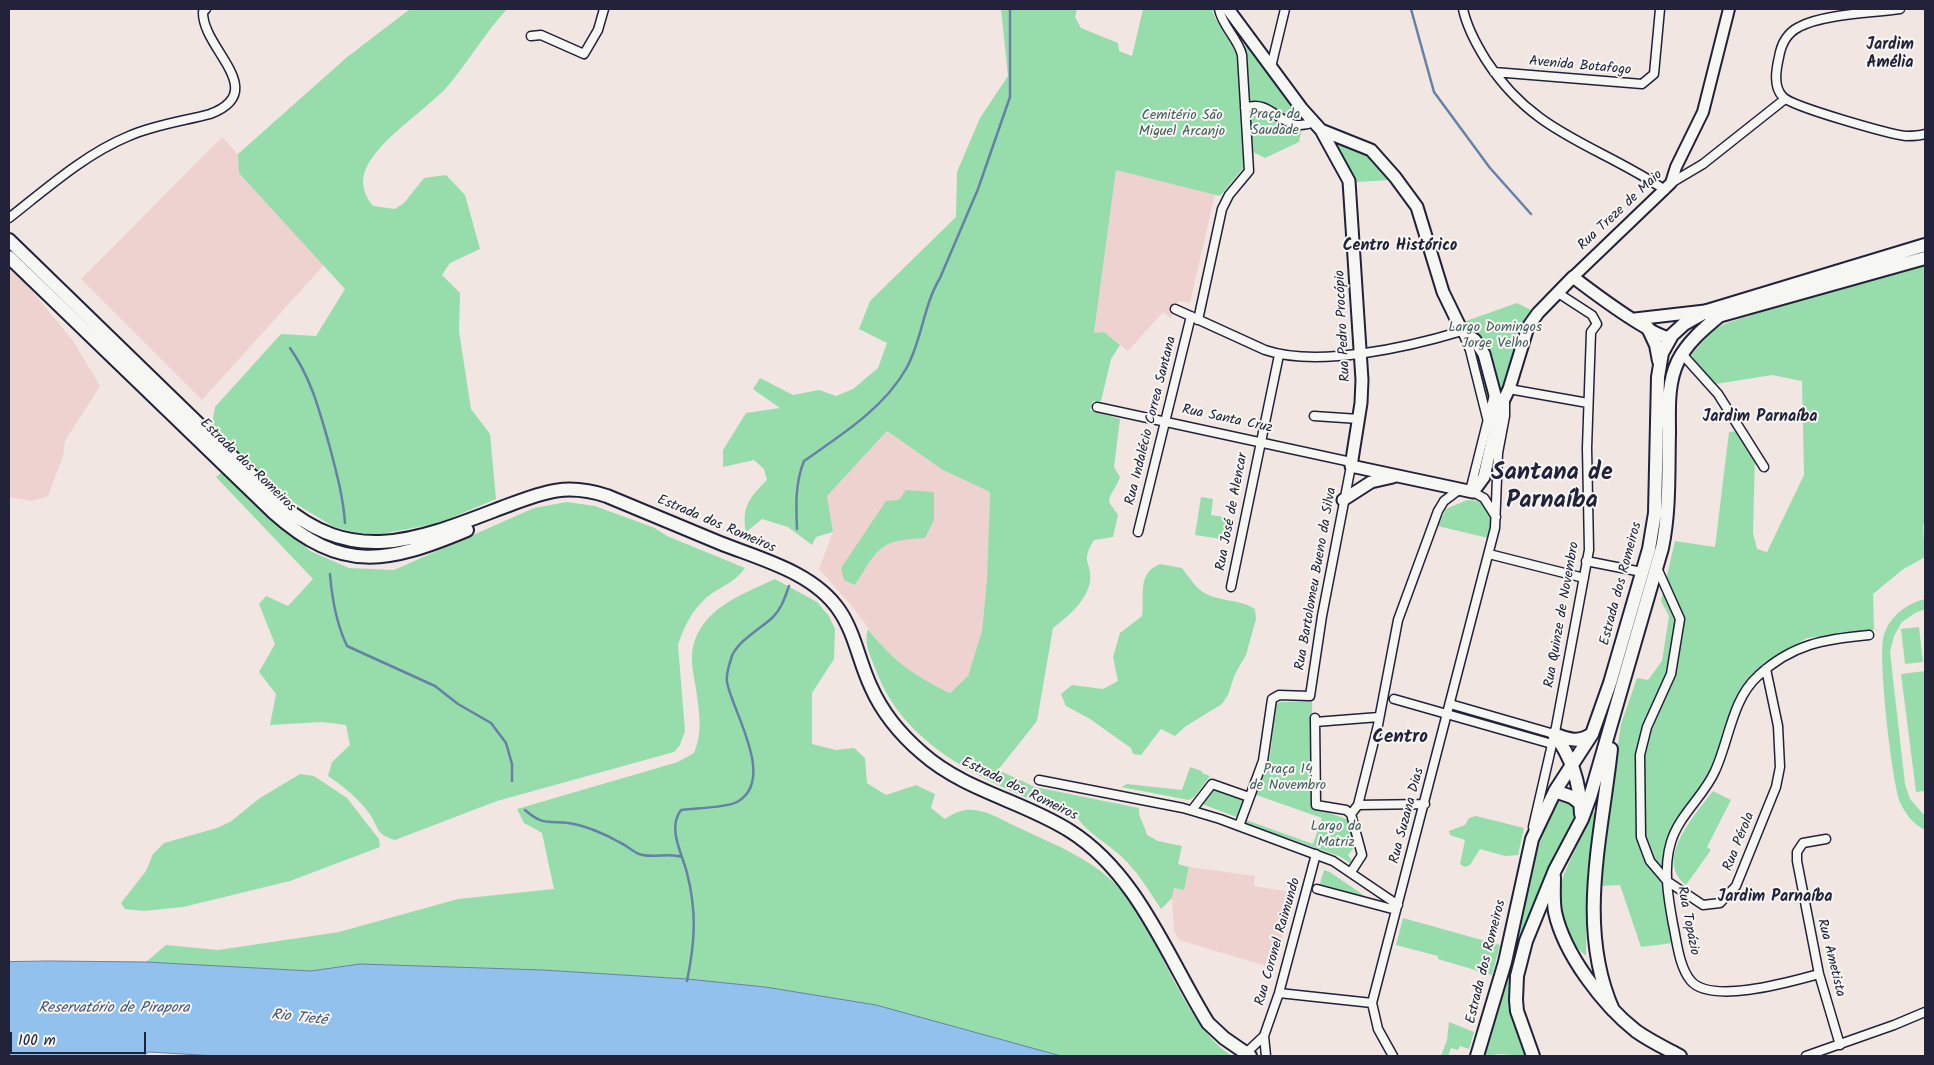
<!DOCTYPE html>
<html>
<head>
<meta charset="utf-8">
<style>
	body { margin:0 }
	#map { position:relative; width:1934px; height:1065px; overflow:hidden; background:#f2e6e2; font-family:Kalam,sans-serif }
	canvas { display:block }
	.frame { position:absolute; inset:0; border:10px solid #22223b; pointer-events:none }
	.scale { position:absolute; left:10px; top:1032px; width:136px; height:22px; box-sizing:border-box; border:2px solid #22223b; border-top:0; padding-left:6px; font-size:15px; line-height:18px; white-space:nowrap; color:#22223b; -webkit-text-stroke:4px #f6f6f2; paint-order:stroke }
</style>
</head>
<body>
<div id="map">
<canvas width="1934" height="1065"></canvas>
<div class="frame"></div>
<div class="scale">100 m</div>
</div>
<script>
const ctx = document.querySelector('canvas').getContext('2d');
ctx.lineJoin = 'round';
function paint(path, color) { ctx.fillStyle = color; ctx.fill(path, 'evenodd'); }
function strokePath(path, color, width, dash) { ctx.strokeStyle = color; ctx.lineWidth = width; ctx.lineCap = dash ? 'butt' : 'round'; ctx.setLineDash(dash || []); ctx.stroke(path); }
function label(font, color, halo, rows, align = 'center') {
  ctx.font = font + ' Kalam,sans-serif'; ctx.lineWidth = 4; ctx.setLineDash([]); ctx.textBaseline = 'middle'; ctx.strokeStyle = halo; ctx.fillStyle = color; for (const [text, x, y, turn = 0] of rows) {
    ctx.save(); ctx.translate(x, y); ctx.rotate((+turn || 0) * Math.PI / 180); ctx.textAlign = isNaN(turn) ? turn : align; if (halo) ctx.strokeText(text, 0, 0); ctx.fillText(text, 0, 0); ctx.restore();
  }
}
paint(new Path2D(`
	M 222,137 L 332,256 L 202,400 L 81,279 Z
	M 1116,170 L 1215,194 L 1190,303 L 1178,301 L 1171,318 L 1163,312 L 1128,351 L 1104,332 L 1094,334 Z
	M 9,263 L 73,341 L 100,386 L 65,441 L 63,456 L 48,496 L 31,501 L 9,497 Z
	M 887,431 L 943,470 L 990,492 L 987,579 L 982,631 L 968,676 L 950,693 L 917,677 L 884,649 L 851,605 L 819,569 L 833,532 L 827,496 Z
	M 1189,867 L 1255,876 L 1254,886 L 1296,893 L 1273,968 L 1179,940 L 1174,930 L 1172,898 L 1174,888 L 1184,890 Z`), '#edd2cf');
paint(new Path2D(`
	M 410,9 L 507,9 C 485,33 468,62 447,87 C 425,111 376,141 365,171 C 360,184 365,196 373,206 L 395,209 L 404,203 L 424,178 L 446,175 L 465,195 L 480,249 L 450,263 L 442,275 L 460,293 L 459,331 L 471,409 L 490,434 L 496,499 L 439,523 L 376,535 L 353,532 L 334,527 L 288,499 L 212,425 L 215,407 L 281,334 L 316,336 L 345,289 L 239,173 L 238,154 L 346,58 Z
	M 1001,9 L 1077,9 L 1075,17 L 1081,28 L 1118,43 L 1119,51 L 1132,56 L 1143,9 L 1212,9 C 1215,25 1233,37 1237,54 L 1244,167 L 1220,196 L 1116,170 L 1094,333 L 1104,332 L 1120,345 L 1111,359 L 1101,401 L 1093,401 L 1090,410 L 1120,419 L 1114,467 L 1120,477 C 1117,487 1110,492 1109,502 L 1118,515 L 1113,537 L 1094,540 C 1079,564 1093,562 1090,582 C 1086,602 1067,617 1053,628 L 1037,721 L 998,770 L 1035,787 L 1139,808 C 1138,817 1145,826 1147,835 L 1158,841 L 1182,846 L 1178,864 L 1189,867 L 1184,890 L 1174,888 L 1172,898 L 1161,909 C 1150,892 1137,871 1122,857 C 1110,846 1095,837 1084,826 C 1079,821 1077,815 1072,811 C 1058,802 1043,803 1028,798 C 967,773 902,738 877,673 C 872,659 863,644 868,629 C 894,662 913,675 950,693 L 968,676 L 982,631 L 987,579 L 990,492 L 943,470 L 887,431 L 827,496 L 833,532 L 816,537 L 812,545 L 788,527 L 762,519 L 746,532 C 741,507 750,497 767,480 L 764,469 L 754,460 L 723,467 L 723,450 L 746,413 L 780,408 L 753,389 L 760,378 L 793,395 L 819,390 L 836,396 L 853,389 L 878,368 L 887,343 L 859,329 L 870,301 L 956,217 L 957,172 L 980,118 L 1008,76 Z
	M 1248,44 L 1300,119 L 1301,132 L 1299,142 L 1265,158 L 1253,152 L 1245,45 Z
	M 1338,144 L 1368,155 L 1389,180 L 1357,182 L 1337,147 Z
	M 1925,265 L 1925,521 L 1923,526 L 1925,557 L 1902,570 L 1873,594 L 1874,630 L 1807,638 L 1761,666 L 1744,686 L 1718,762 L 1672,831 L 1665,849 L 1663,888 L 1673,943 L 1641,947 L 1620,885 L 1599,886 L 1600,867 L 1621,724 L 1637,678 L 1648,680 L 1662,661 L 1669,616 L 1661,601 L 1675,541 L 1715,547 L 1729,432 L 1737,431 L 1755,456 L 1753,533 L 1757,549 L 1767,552 L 1804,475 L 1802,381 L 1772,375 L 1716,384 L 1693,361 L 1692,354 L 1712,331 L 1724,324 L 1843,285 Z
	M 1517,303 L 1533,311 L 1524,326 L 1504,391 L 1490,397 L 1488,409 L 1466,321 Z
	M 223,471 L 310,551 L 349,568 L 394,570 L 534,508 L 567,502 L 595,506 L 655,528 L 667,536 L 745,568 C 734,584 718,587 705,599 C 692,611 683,628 678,645 L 685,731 L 680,745 L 674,752 L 497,801 L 395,840 C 375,834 380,829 369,813 C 359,799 343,786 328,776 L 332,762 L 350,745 L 346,725 L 322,722 L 270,725 L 276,694 L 259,672 L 275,644 L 259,604 L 266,596 L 288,606 L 313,579 L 216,477 Z
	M 906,490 L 934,492 L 934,520 L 925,538 C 878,540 879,548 855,585 L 844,580 L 841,568 L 886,501 L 899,500 Z
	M 1201,497 L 1213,499 L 1211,515 L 1231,518 L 1228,540 L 1195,535 Z
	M 1467,500 L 1479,501 L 1489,510 L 1491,526 L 1488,538 L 1438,526 L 1446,509 Z
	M 1160,564 L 1182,568 C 1189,577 1196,589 1206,594 C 1222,602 1240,599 1255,609 L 1256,619 L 1246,655 L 1235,674 L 1228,695 L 1222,704 L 1186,726 L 1175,736 L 1161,729 L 1141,755 L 1133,754 L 1131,748 L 1090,719 L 1066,706 L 1061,694 L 1072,685 L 1103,689 L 1118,681 L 1113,657 L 1120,633 L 1142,616 C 1145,596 1136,574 1160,564 Z
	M 775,579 L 817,602 L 829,616 L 835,629 L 834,659 L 812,693 L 812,744 L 836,750 L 854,748 L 865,758 L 867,783 L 886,795 L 916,785 L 935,794 L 931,808 L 945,819 C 970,800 991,814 1015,826 C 1055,845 1098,860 1126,896 C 1160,940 1186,1027 1232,1056 L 1061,1056 L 876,1005 L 765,987 L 687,979 L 543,970 L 360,964 L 311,971 L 146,962 L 166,945 L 218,950 L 339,932 L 458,899 L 554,889 L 542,833 L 524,823 L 517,809 L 678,762 L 694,753 C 702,733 700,718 697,697 C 696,684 691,668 692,655 C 696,610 741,595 775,579 Z
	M 1925,599 L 1925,609 L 1915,613 L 1902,622 L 1894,636 L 1890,652 L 1905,784 L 1910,799 L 1925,816 L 1925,830 C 1914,825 1905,814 1900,802 C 1892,783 1877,653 1884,635 C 1890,616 1906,604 1925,599 Z
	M 1919,627 L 1923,662 L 1905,664 L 1901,629 Z
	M 1925,671 L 1925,791 L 1916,792 L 1901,674 Z
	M 1312,701 L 1313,807 L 1349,820 L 1356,845 L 1348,855 L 1354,864 L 1353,865 L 1339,856 L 1244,823 L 1253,794 L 1259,789 L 1270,757 L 1276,704 L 1280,702 ZM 1256,795 L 1322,818 L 1313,844 L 1246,820 Z
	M 1190,767 L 1202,771 L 1202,773 L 1210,776 L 1195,796 L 1189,800 L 1121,787 L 1127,784 L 1182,790 Z
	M 300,774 L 314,776 L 347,798 L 379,839 L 380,847 L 290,881 L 183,907 L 144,911 L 125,909 L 121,903 L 146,871 L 153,854 L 164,843 L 217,828 L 230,822 L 260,798 Z
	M 1215,788 L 1246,799 L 1239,818 L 1202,804 Z
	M 1713,791 L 1731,800 L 1707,847 L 1711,850 L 1686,885 C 1653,859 1696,814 1713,791 Z
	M 1564,798 L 1576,807 L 1575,814 L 1551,864 L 1532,912 L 1513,978 L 1528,1056 L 1499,1054 L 1484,1056 L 1507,977 L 1535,847 L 1557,800 Z
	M 1592,811 L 1597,814 L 1587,873 L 1586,956 C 1562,937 1555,901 1564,874 Z
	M 1476,816 L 1524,828 L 1518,855 L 1505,856 L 1480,849 L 1470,865 L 1465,867 L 1460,864 L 1465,840 L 1450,835 L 1449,831 L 1465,825 L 1469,818 Z
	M 1324,870 L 1330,872 L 1366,897 L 1365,899 L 1319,887 Z
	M 1403,918 L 1500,945 L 1492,975 L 1438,959 L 1438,956 L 1396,945 Z
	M 1449,1022 L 1474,1032 L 1469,1049 L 1460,1046 L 1458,1050 L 1451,1048 L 1448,1056 L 1441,1056 L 1447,1040 Z`), '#97ddab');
const water = new Path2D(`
	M 49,961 L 146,962 L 311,971 L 360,964 L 543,970 L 687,979 L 765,987 L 876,1005 L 1061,1056 L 217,1056 L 149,1052 L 142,1056 L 9,1056 L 9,962 Z`);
paint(water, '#91c1ec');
strokePath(water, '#6581a5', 1);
strokePath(new Path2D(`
	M 1411,9 L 1434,92 L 1490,168 L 1531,214
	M 290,348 C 311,378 319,409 329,444 C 336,471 343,495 345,523
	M 797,529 C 796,506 795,483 804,461 C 841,435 883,409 906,369 C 922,341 923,306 940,278 L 978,189 L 1010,97 L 1010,9
	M 330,574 C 332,599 336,623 347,646 L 435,686 L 458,704 L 491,723 L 506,743 L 512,764 L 512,781
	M 525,810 C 542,825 547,821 568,823 C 584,825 605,834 619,842 C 626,845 632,851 639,854 C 653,859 668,852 682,857
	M 687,981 C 695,942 697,912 687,873 C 682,853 667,828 681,810 C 695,808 726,808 737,802 C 777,780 732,711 727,682 C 726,675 729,665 731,659 C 735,642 762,628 773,617 C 782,608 785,597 789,586`), '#6581a5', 2.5);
const minor = new Path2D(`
	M 1463,9 C 1467,28 1476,44 1486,60 C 1534,135 1597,144 1665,190
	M 1900,9 C 1872,13 1823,14 1799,27 C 1787,33 1781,45 1779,57 C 1776,70 1773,87 1783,97 C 1793,107 1889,134 1906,136 C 1913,136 1919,136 1925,134
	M 531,36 L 541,35 L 584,54 L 598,30 L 604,9
	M 1271,67 L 1285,9
	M 1494,72 L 1642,84 L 1654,74 L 1660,9
	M 1245,108 C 1274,97 1281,136 1314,122
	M 1671,183 L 1703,164 L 1785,99
	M 9,218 C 46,189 85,154 129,136 C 154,125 184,121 210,114 C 271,91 202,49 203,12 L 206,9
	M 1175,309 L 1265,350 C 1318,368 1409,347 1462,331 L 1470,350 L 1487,418
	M 1198,320 L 1222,209 L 1229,195 L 1249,171 L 1242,55 C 1238,38 1222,26 1219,9
	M 1682,354 L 1718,394 L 1764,467
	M 1509,389 L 1588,403
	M 1097,407 L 1351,462
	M 1314,416 L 1359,419
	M 1470,491 L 1494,395
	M 1473,492 L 1484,498 L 1496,517
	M 1138,532 L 1191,316
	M 1489,554 L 1584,578
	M 1586,561 L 1642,572
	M 1657,568 L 1680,619 L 1671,674 L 1647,727 L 1640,755 L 1641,837 L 1650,861 L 1667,881 L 1703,905 L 1720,903 L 1736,886 L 1776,787 L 1780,767 L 1778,726 L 1766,669
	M 1231,587 L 1279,355
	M 1394,699 L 1552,744
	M 1450,704 L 1554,734
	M 1315,718 L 1316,805 L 1346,810 L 1351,814 L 1362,855 L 1351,872
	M 1315,722 L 1379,717
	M 1039,780 L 1183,808 L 1220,819 L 1333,861 L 1398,905
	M 1358,805 L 1425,804
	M 1192,810 L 1212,784 L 1249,797
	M 1351,814 L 1358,805 L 1378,725 L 1398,620 L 1438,511 L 1444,501 L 1460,489
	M 1239,826 L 1263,761 L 1272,699 L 1279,695 L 1310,696 L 1322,616 L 1351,466
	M 1533,827 L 1556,727 L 1589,550 L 1587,448 L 1591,332 L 1597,324 L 1592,315 L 1558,293
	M 1826,839 L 1803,843 L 1797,852 L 1797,861 L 1819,974 L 1840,1045
	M 1317,889 L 1396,910
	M 1819,974 C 1793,981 1712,1005 1691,981 C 1679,967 1677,942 1673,924 C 1668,897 1663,868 1671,842 C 1679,815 1704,796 1715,771 C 1729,741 1732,699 1758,676 C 1792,644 1825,639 1869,635
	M 1279,993 L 1372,1003
	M 1264,1036 L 1266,1056
	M 1246,1053 L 1264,1036 L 1279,993 L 1316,854
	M 1393,1056 L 1378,1029 L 1372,1003 L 1495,528 L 1498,453 L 1505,416 L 1505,400
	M 1806,1056 L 1894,1025 L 1925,1012`);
const tertiary = new Path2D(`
	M 1573,277 L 1671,183 L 1676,167 L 1703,112 L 1729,9`);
const secondary = new Path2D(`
	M 1228,9 L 1302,109 L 1321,130 L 1349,181 L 1362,380 L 1361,403 L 1351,466 L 1473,492 L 1484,477 L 1499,410 L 1509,389 L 1528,327 L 1538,313 L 1573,277 C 1594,293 1645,332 1669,338
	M 1321,130 L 1371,150 L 1395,177 L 1417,207 L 1443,292 L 1462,331 L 1475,340 L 1484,354 L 1499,410
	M 1635,319 L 1705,311
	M 1343,500 L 1371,482 L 1393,477`);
const primary = new Path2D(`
	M 9,240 L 280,503 C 353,568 420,539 501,508 C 541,493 564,482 607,496 C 645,512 682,527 720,543 C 760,559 813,572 839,610 C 855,633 859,662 871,687 C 882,712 901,735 922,753 C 965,791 1023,801 1070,831 C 1138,874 1167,957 1208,1023 L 1224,1038 L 1250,1056
	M 9,257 L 273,512 C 342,574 388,563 467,530
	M 1711,318 L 1925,258
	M 1648,328 L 1656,345 L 1659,361
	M 1554,734 C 1573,758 1580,784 1581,814
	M 1554,734 C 1569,740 1579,743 1592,734
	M 1611,749 C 1602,835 1576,927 1613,1010
	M 1555,791 L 1572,797 L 1581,804
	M 1554,877 C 1554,889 1553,900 1555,912 C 1564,954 1603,1005 1636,1031 C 1650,1041 1665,1048 1680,1056
	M 1477,1056 L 1505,962 L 1532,839 L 1555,791 L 1592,734 L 1610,683 L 1649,549 L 1655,513 L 1658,377 L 1662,353 L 1672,335 L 1684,324 L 1707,311 L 1925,245
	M 1533,1056 L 1517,1011 L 1516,1000 L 1517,976 L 1526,941 L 1555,870 L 1582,819 L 1590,797 L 1662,548 C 1670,510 1668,471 1669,433 C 1669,409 1667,384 1678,361 C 1687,343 1703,329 1719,316`);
strokePath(minor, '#22223b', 11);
strokePath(tertiary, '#22223b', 14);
strokePath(secondary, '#22223b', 15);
strokePath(primary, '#22223b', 16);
strokePath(minor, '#f6f6f2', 8);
strokePath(tertiary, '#f6f6f2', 10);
strokePath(secondary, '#f6f6f2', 11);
strokePath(primary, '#f6f6f2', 12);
label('14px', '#22223b', '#f6f6f2', [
	["Avenida Botafogo",1580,67,5],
	["Rua Treze de Maio",1621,211,-43],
	["Rua Pedro Procópio",1344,326,-93],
	["Rua Santa Cruz",1227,420,12],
	["Rua Indalécio Correa Santana",1152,421,-76],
	["Estrada dos Romeiros",247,466,44],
	["Rua José de Alencar",1233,512,-79],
	["Estrada dos Romeiros",716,525,23],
	["Rua Bartolomeu Bueno da Silva",1317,579,-80],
	["Estrada dos Romeiros",1622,584,-75],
	["Rua Quinze de Novembro",1563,615,-80],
	["Estrada dos Romeiros",1019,790,26],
	["Rua Suzana Dias",1408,816,-75],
	["Rua Pérola",1740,842,-68],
	["Rua Topázio",1687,921,79],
	["Rua Coronel Raimundo",1279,942,-74],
	["Rua Ametista",1830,958,76],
	["Estrada dos Romeiros",1487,962,-76]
]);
label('14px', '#455a5d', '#f6f6f2', [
	["Praça da",1275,116],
	["Saudade",1275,132],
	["Cemitério São",1182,117],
	["Miguel Arcanjo",1182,133],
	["Largo Domingos",1495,329],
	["Jorge Velho",1495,345],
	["Praça 14",1288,771],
	["de Novembro",1288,787],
	["Largo da",1336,828],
	["Matriz",1336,844]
]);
label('italic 15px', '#435270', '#f6f6f2', [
	["Reservatório de Pirapora",114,1009],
	["Rio Tietê",299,1019,6]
]);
label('bold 16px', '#22223b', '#f6f6f2', [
	["Jardim",1890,46],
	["Amélia",1890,64],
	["Centro Histórico",1400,247],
	["Jardim Parnaíba",1760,418],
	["Jardim Parnaíba",1775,898]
]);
label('bold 19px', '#22223b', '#f6f6f2', [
	["Centro",1400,739]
]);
label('bold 24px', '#22223b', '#f6f6f2', [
	["Santana de",1552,475],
	["Parnaíba",1552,503]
]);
</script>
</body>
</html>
